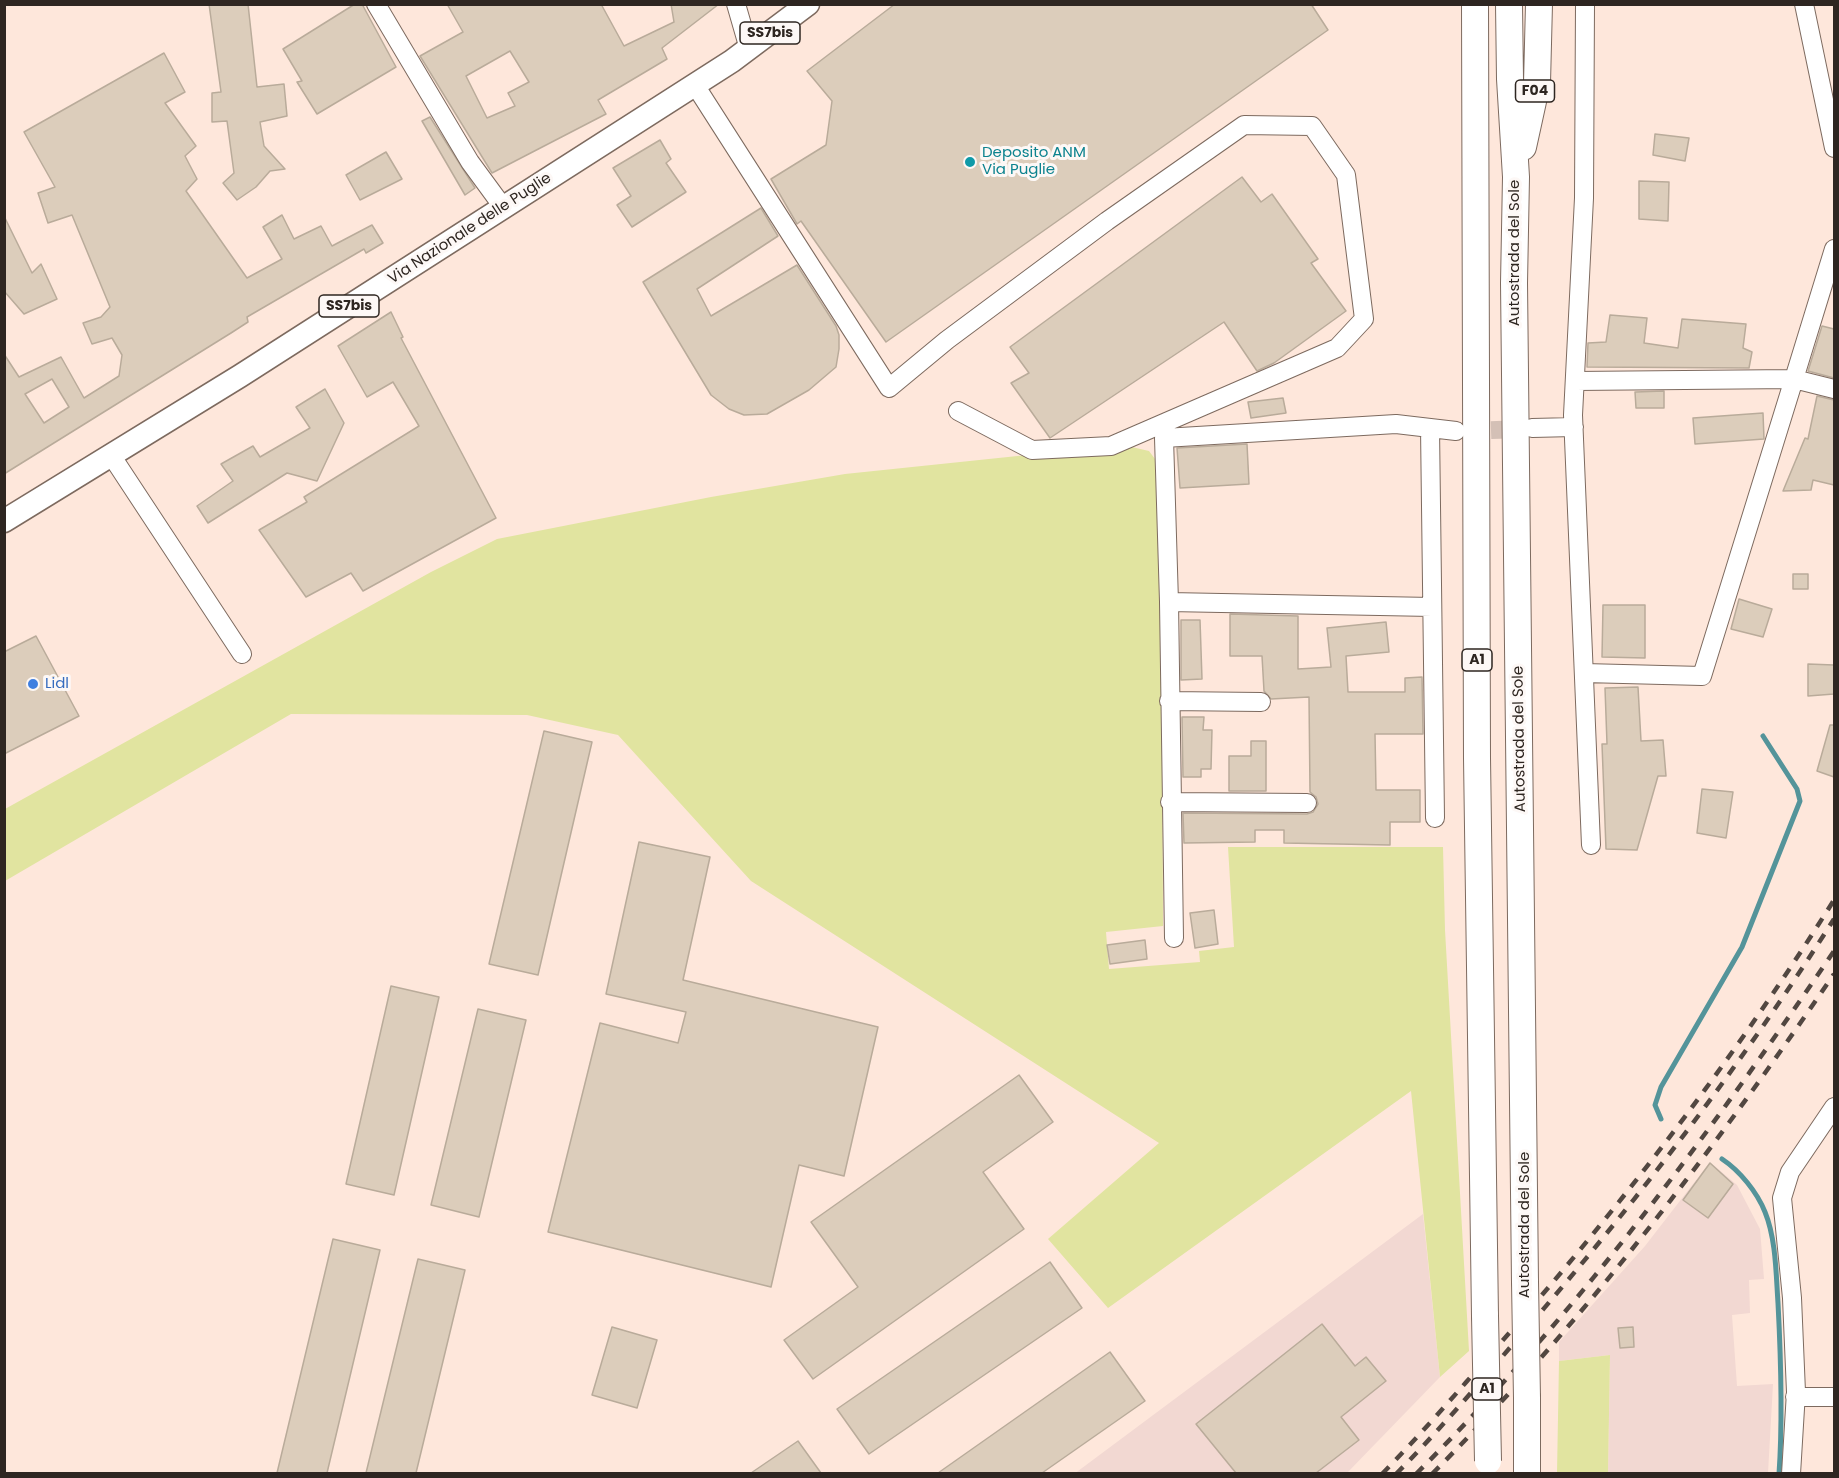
<!DOCTYPE html>
<html>
<head>
<meta charset="utf-8">
<style>
	body { margin:0 }
	#map { position:relative; width:1839px; height:1478px; overflow:hidden; background:#fee7db; font-family:Poppins,sans-serif }
	canvas { display:block }
	.frame { position:absolute; inset:0; border:6px solid #2e2621; pointer-events:none }
</style>
</head>
<body>
<div id="map">
<canvas width="1839" height="1478"></canvas>
<div class="frame"></div>
</div>
<script>
const ctx = document.querySelector('canvas').getContext('2d');
ctx.lineJoin = 'round';
function paint(path, color) { ctx.fillStyle = color; ctx.fill(path, 'evenodd'); }
function strokePath(path, color, width, dash) { ctx.strokeStyle = color; ctx.lineWidth = width; ctx.lineCap = dash ? 'butt' : 'round'; ctx.setLineDash(dash || []); ctx.stroke(path); }
function label(font, color, halo, rows, align = 'center') {
  ctx.font = font + ' Poppins,sans-serif'; ctx.lineWidth = 6; ctx.setLineDash([]); ctx.textBaseline = 'middle'; ctx.strokeStyle = halo; ctx.fillStyle = color; for (const [text, x, y, turn = 0] of rows) {
    ctx.save(); ctx.translate(x, y); ctx.rotate((+turn || 0) * Math.PI / 180); ctx.textAlign = isNaN(turn) ? turn : align; if (halo) ctx.strokeText(text, 0, 0); ctx.fillText(text, 0, 0); ctx.restore();
  }
}
paint(new Path2D(`
	M 1710,1162 L 1737,1185 L 1760,1229 L 1764,1279 L 1749,1280 L 1750,1313 L 1732,1315 L 1737,1386 L 1773,1384 L 1768,1473 L 1608,1473 L 1610,1355 L 1559,1361 L 1559,1342 L 1645,1246 Z
	M 1423,1214 L 1440,1377 L 1347,1473 L 1074,1474 Z`), '#f2d8d2');
paint(new Path2D(`
	M 1123,445 L 1149,451 L 1161,467 L 1163,926 L 1106,932 L 1109,969 L 1200,962 L 1199,951 L 1234,947 L 1228,847 L 1443,847 L 1445,930 L 1469,1351 L 1440,1377 L 1411,1091 L 1108,1308 L 1048,1239 L 1159,1143 L 751,881 L 618,735 L 527,715 L 291,714 L 5,881 L 5,809 L 431,572 L 497,539 L 711,497 L 845,474 Z
	M 1610,1355 L 1608,1473 L 1557,1473 L 1559,1361 Z`), '#e1e4a0');
strokePath(new Path2D(`
	M 1661,1119 L 1655,1105 L 1661,1087 L 1742,947 L 1800,801 L 1797,789 L 1763,736
	M 1722,1159 C 1740,1171 1757,1192 1765,1212 C 1776,1239 1776,1274 1778,1303 C 1781,1360 1783,1416 1779,1474`), '#54949a', 5);
const building = new Path2D(`
	M 209,4 L 248,4 L 257,87 L 284,84 L 287,116 L 260,122 L 264,146 L 285,169 L 270,171 L 256,187 L 237,200 L 223,183 L 234,173 L 227,121 L 212,122 L 212,93 L 221,92 Z
	M 355,4 L 362,4 L 396,67 L 317,114 L 297,82 L 302,81 L 283,49 Z
	M 447,4 L 601,4 L 624,46 L 674,22 L 671,4 L 719,4 L 662,48 L 667,59 L 598,100 L 606,114 L 492,173 L 420,56 L 463,32 ZM 510,51 L 529,82 L 508,93 L 515,106 L 487,118 L 466,76 Z
	M 895,4 L 1311,4 L 1328,30 L 886,342 L 801,221 L 797,224 L 771,179 L 826,145 L 832,101 L 807,71 Z
	M 164,53 L 185,92 L 165,103 L 196,146 L 185,156 L 197,179 L 186,191 L 247,278 L 282,259 L 263,227 L 282,215 L 294,239 L 321,226 L 332,246 L 372,225 L 383,243 L 366,253 L 364,249 L 247,317 L 248,322 L 231,333 L 4,474 L 4,354 L 19,377 L 61,357 L 84,398 L 119,376 L 122,355 L 112,338 L 92,344 L 83,323 L 101,317 L 110,307 L 72,215 L 48,223 L 38,193 L 55,187 L 24,132 ZM 52,379 L 69,407 L 44,423 L 25,394 Z
	M 430,117 L 475,188 L 465,195 L 422,121 Z
	M 1655,134 L 1689,138 L 1685,161 L 1653,155 Z
	M 660,140 L 671,159 L 666,163 L 686,192 L 632,227 L 617,205 L 631,196 L 613,168 Z
	M 386,152 L 402,179 L 360,200 L 346,175 Z
	M 1242,177 L 1261,202 L 1272,194 L 1318,259 L 1311,263 L 1346,311 L 1274,363 L 1257,371 L 1224,322 L 1050,438 L 1011,383 L 1029,373 L 1010,347 Z
	M 1639,181 L 1669,182 L 1668,221 L 1639,219 Z
	M 761,208 L 778,236 L 697,289 L 711,316 L 797,265 L 836,326 L 839,335 L 839,349 L 836,367 L 809,390 L 767,414 L 744,415 L 729,409 L 711,395 L 643,282 Z
	M 4,216 L 32,273 L 41,264 L 57,299 L 24,314 L 4,291 Z
	M 391,312 L 403,337 L 401,338 L 496,518 L 363,591 L 351,573 L 306,597 L 259,530 L 307,502 L 304,497 L 419,426 L 393,382 L 367,397 L 338,346 Z
	M 1610,315 L 1647,318 L 1644,343 L 1678,348 L 1682,319 L 1746,324 L 1743,348 L 1752,352 L 1749,368 L 1587,367 L 1588,343 L 1606,342 Z
	M 1822,326 L 1834,329 L 1834,378 L 1808,371 Z
	M 325,389 L 344,423 L 317,481 L 287,473 L 208,523 L 197,506 L 233,481 L 221,464 L 253,446 L 260,457 L 310,428 L 296,407 Z
	M 1664,391 L 1664,408 L 1636,408 L 1635,392 Z
	M 1817,396 L 1834,400 L 1834,485 L 1813,480 L 1811,490 L 1783,491 L 1805,438 L 1808,439 Z
	M 1283,398 L 1286,413 L 1251,418 L 1248,402 Z
	M 1763,413 L 1764,439 L 1695,444 L 1693,418 Z
	M 1247,444 L 1249,484 L 1180,488 L 1177,448 Z
	M 1793,574 L 1808,574 L 1808,589 L 1793,589 Z
	M 1739,599 L 1772,609 L 1763,637 L 1731,629 Z
	M 1603,605 L 1645,605 L 1645,658 L 1602,657 Z
	M 1230,614 L 1298,616 L 1298,669 L 1331,667 L 1327,628 L 1386,622 L 1389,652 L 1346,656 L 1348,692 L 1405,692 L 1405,678 L 1422,677 L 1423,734 L 1375,734 L 1376,790 L 1420,790 L 1420,822 L 1390,822 L 1390,845 L 1284,843 L 1284,830 L 1255,830 L 1255,842 L 1184,843 L 1183,813 L 1307,814 L 1313,812 L 1318,804 L 1316,797 L 1310,792 L 1309,697 L 1271,699 L 1264,691 L 1262,656 L 1230,656 Z
	M 1181,620 L 1200,620 L 1202,679 L 1181,680 Z
	M 36,636 L 79,716 L 4,754 L 4,652 Z
	M 1808,664 L 1834,665 L 1834,694 L 1808,696 Z
	M 1638,687 L 1641,741 L 1663,740 L 1666,776 L 1658,776 L 1637,850 L 1606,849 L 1602,744 L 1607,744 L 1605,688 Z
	M 1182,717 L 1204,717 L 1203,730 L 1212,730 L 1211,769 L 1201,769 L 1201,777 L 1183,777 Z
	M 1830,725 L 1834,725 L 1834,777 L 1817,771 Z
	M 544,731 L 592,742 L 538,975 L 489,964 Z
	M 1251,741 L 1266,741 L 1266,791 L 1229,791 L 1229,756 L 1251,756 Z
	M 1702,789 L 1733,792 L 1726,838 L 1697,833 Z
	M 639,842 L 710,857 L 683,980 L 878,1027 L 844,1176 L 799,1165 L 771,1287 L 548,1232 L 600,1023 L 678,1043 L 686,1012 L 606,994 Z
	M 1214,910 L 1218,944 L 1195,948 L 1190,913 Z
	M 1145,940 L 1147,959 L 1110,964 L 1107,945 Z
	M 391,986 L 439,997 L 394,1195 L 346,1184 Z
	M 478,1009 L 526,1020 L 479,1217 L 431,1205 Z
	M 1019,1075 L 1053,1122 L 983,1172 L 1024,1229 L 813,1379 L 784,1340 L 858,1287 L 811,1222 Z
	M 1710,1163 L 1733,1184 L 1708,1218 L 1683,1200 Z
	M 333,1239 L 380,1250 L 327,1473 L 277,1473 Z
	M 418,1259 L 465,1270 L 416,1473 L 366,1473 Z
	M 1050,1262 L 1082,1308 L 869,1454 L 837,1409 Z
	M 1322,1324 L 1355,1366 L 1366,1357 L 1386,1381 L 1341,1417 L 1359,1440 L 1316,1473 L 1236,1473 L 1196,1424 Z
	M 612,1327 L 657,1340 L 637,1408 L 592,1395 Z
	M 1633,1327 L 1634,1347 L 1620,1348 L 1618,1328 Z
	M 1110,1352 L 1145,1401 L 1042,1473 L 938,1473 Z
	M 798,1441 L 821,1473 L 751,1473 Z`);
paint(building, '#dccdbb');
strokePath(building, '#b9ab9a', 1.5);
strokePath(new Path2D(`
	M 1464,431 L 1526,429`), '#d4c0b6', 18, [18, 9]);
const minor = new Path2D(`
	M 376,4 L 470,162 L 503,207
	M 736,4 L 749,49
	M 1585,4 L 1584,198 L 1573,415 L 1591,845
	M 1804,4 L 1834,148
	M 695,85 L 889,388 L 947,340 L 1107,221 L 1244,125 L 1312,126 L 1346,175 L 1364,319 L 1337,348 L 1111,446 L 1032,450 L 958,411
	M 1834,249 L 1794,379 L 1834,389
	M 1575,381 L 1794,379 L 1702,676 L 1584,673
	M 1430,428 L 1435,818
	M 1532,428 L 1574,427
	M 111,455 L 242,654
	M 1169,602 L 1164,438 L 1396,424 L 1456,431
	M 1169,701 L 1261,702
	M 1170,802 L 1307,803
	M 1174,938 L 1169,602 L 1432,607
	M 1795,1397 L 1834,1397
	M 1791,1474 L 1796,1392 L 1792,1298 L 1782,1198 L 1790,1172 L 1834,1107`);
const major = new Path2D(`
	M 4,521 L 240,376 L 732,61 L 808,4`);
const highway = new Path2D(`
	M 1475,4 L 1477,758 L 1485,1316
	M 1509,4 L 1510,79 L 1516,177 L 1514,283 L 1525,1282
	M 1523,147 L 1537,83 L 1539,4
	M 1527,1398 L 1527,1474`);
strokePath(minor, '#7d6a5f', 20);
strokePath(major, '#7d6a5f', 25);
strokePath(highway, '#7d6a5f', 28);
strokePath(minor, '#fff', 18);
strokePath(major, '#fff', 22);
strokePath(highway, '#fff', 26);
strokePath(new Path2D(`
	M 1382,1474 C 1427,1428 1468,1380 1510,1332 C 1629,1196 1738,1053 1834,900
	M 1396,1474 C 1440,1430 1480,1382 1521,1335 C 1635,1204 1741,1066 1834,919
	M 1416,1474 C 1575,1316 1709,1135 1834,951
	M 1432,1474 C 1583,1323 1714,1150 1834,974`), '#524741', 4.5, [10, 10]);
const highwayBridge = new Path2D(`
	M 1525,1282 L 1527,1398
	M 1485,1316 L 1488,1461`);
strokePath(highwayBridge, '#7d6a5f', 28, []);
strokePath(highwayBridge, '#fff', 26);
for (const [x, y, r, color] of [
	[970,162,6,"#0f9aa8"],
	[33,684,6,"#3f7fe0"]
]) { const dot = new Path2D(); dot.arc(x, y, r, 0, 2 * Math.PI); ctx.fillStyle = color; ctx.fill(dot); strokePath(dot, '#fdf8f6', 2); }
for (const [x, y, w] of [
	[770,33,60],
	[1535,91,39],
	[349,306,60],
	[1477,660,30],
	[1487,1389,30]
]) { const box = new Path2D(); box.roundRect(x - w / 2, y - 11, w, 22, 4.5); ctx.fillStyle = '#fdf8f6'; ctx.fill(box); strokePath(box, '#2e2621', 1.5); }
label('bold 14px', '#2e2621', null, [
	["SS7bis",770,33],
	["F04",1535,91],
	["SS7bis",349,306],
	["A1",1477,660],
	["A1",1487,1389]
]);
label('15px', '#0d838f', '#fdf8f6', [
	["Deposito ANM",982,153],
	["Via Puglie",982,170]
], 'left');
label('15px', '#2e2621', '#fdf8f6', [
	["Via Nazionale delle Puglie",470,229,-33],
	["Autostrada del Sole",1515,253,-90],
	["Autostrada del Sole",1520,739,-91],
	["Autostrada del Sole",1525,1225,-90]
]);
label('15px', '#366cbe', '#fdf8f6', [
	["Lidl",45,684]
], 'left');
</script>
</body>
</html>
